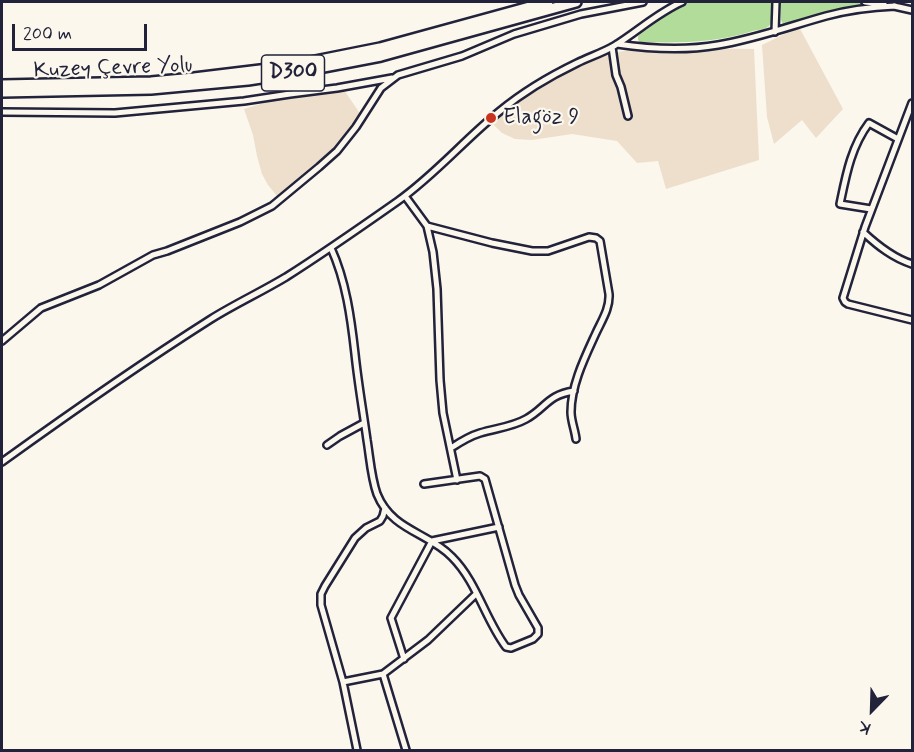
<!DOCTYPE html>
<html>
<head>
<meta charset="utf-8">
<style>
	body { margin:0 }
	#map { position:relative; width:914px; height:752px; overflow:hidden; background:#fbf7ec; font-family:Mynerve,sans-serif }
	canvas { display:block }
	.frame { position:absolute; inset:0; border:3px solid #22223b; pointer-events:none }
	.north { position:absolute; left:842px; top:680px; width:60px; height:60px; -webkit-text-stroke:4px #fbf7ec; paint-order:stroke; rotate:203deg; font-size:16px; font-weight:700; line-height:24px; text-align:center; color:#22223b }
	.north::after { content:''; display:block; margin:auto; width:21px; height:27px; background:#22223b; clip-path:polygon(50% 0,100% 100%,50% 72%,0 100%) }
	.scale { position:absolute; left:12px; top:24px; width:135px; height:27px; box-sizing:border-box; border:3px solid #22223b; border-top:0; padding-left:8px; font-size:18px; line-height:21px; white-space:nowrap; color:#22223b; -webkit-text-stroke:4px #fbf7ec; paint-order:stroke }
</style>
</head>
<body>
<div id="map">
<canvas width="914" height="752"></canvas>
<div class="frame"></div>
<div class="north">K</div>
<div class="scale">200 m</div>
</div>
<script>
const ctx = document.querySelector('canvas').getContext('2d');
ctx.lineJoin = 'round';
function paint(path, color) { ctx.fillStyle = color; ctx.fill(path, 'evenodd'); }
function strokePath(path, color, width, dash) { ctx.strokeStyle = color; ctx.lineWidth = width; ctx.lineCap = dash ? 'butt' : 'round'; ctx.setLineDash(dash || []); ctx.stroke(path); }
function label(font, color, halo, rows, align = 'center') {
  ctx.font = font + ' Mynerve,sans-serif'; ctx.lineWidth = 4.5; ctx.setLineDash([]); ctx.textBaseline = 'middle'; ctx.strokeStyle = halo; ctx.fillStyle = color; for (const [text, x, y, turn = 0] of rows) {
    ctx.save(); ctx.translate(x, y); ctx.rotate((+turn || 0) * Math.PI / 180); ctx.textAlign = isNaN(turn) ? turn : align; if (halo) ctx.strokeText(text, 0, 0); ctx.fillText(text, 0, 0); ctx.restore();
  }
}
paint(new Path2D(`
	M 799,27 L 843,109 L 816,138 L 802,120 L 774,144 L 767,117 L 762,45 Z
	M 648,48 L 754,49 L 759,160 L 666,189 L 658,161 L 637,163 L 617,141 L 572,134 L 532,140 L 515,139 L 502,133 L 492,123 L 496,117 L 528,94 L 566,71 L 605,55 L 628,50 Z
	M 344,90 L 361,115 L 335,147 L 277,196 L 268,185 L 262,174 L 257,156 L 253,135 L 244,109 L 293,94 Z`), '#eedfcc');
paint(new Path2D(`
	M 688,2 L 773,2 C 773,7 774,20 770,25 C 767,29 758,30 753,31 C 714,43 680,43 640,42 L 638,40 L 638,37 L 639,35 L 678,7 Z
	M 781,2 L 863,2 L 875,4 L 840,9 L 783,24 L 781,20 Z`), '#b1dc9a');
const street = new Path2D(`
	M 865,2 L 884,4
	M 894,6 L 912,10
	M 775,32 L 776,2
	M 617,44 C 651,49 684,51 718,45 C 755,39 790,26 826,16 C 848,10 871,7 895,6
	M 612,47 L 616,75 L 621,87 L 628,116
	M 912,103 L 865,227 L 843,298 L 845,302 L 848,304 L 912,320
	M 2,112 L 115,113 L 244,101 L 290,94 L 337,88 L 392,78
	M 405,196 L 427,226 L 433,252 L 437,289 L 440,380 L 443,413 L 457,480
	M 871,209 L 840,204 C 846,175 851,147 869,123 L 898,139
	M 427,226 L 492,243 L 532,251 L 548,251 L 589,237 L 596,238 L 600,241 L 609,294 C 610,308 602,320 596,333 C 585,357 571,385 571,412 C 571,421 575,430 576,439
	M 863,232 C 878,246 893,258 912,264
	M 331,248 C 346,281 351,318 355,354 C 358,383 363,411 367,440 C 370,458 371,477 377,494 C 392,531 428,532 452,557 C 477,582 485,619 506,647 L 511,648 L 533,639 L 538,634 L 538,628 L 519,595 L 515,585 L 485,479 L 480,476 L 424,484
	M 2,341 L 41,308 L 99,285 L 153,255 L 167,251 L 240,222 L 272,206 L 319,167 L 337,151 L 356,127 L 381,88 L 398,75 L 462,56 L 514,34 L 581,14 L 643,2
	M 327,445 L 340,436 L 364,423
	M 451,448 C 460,442 470,436 480,433 C 496,428 512,427 526,419 C 546,408 547,395 574,391
	M 2,462 C 70,413 140,364 211,319 C 235,304 261,292 286,277 C 324,253 361,227 398,201 C 436,174 465,139 500,111 C 523,92 550,76 577,63 C 589,57 602,53 614,46 C 637,32 657,13 682,2
	M 404,659 L 391,618 L 432,541 L 499,527
	M 343,682 L 383,674
	M 357,750 L 343,682 L 321,605 L 321,594 L 325,586 L 355,538 L 366,528 L 380,521 L 383,516 L 385,508
	M 406,750 L 383,674 L 428,640 L 476,594`);
const highway = new Path2D(`
	M 2,85 L 151,82 L 194,78 L 285,67 L 380,48 L 548,2
	M 2,92 L 151,89 L 248,80 L 287,74 L 381,56 L 576,2`);
strokePath(street, '#22223b', 10);
strokePath(highway, '#22223b', 14);
strokePath(street, '#fbf7ec', 5);
strokePath(highway, '#fbf7ec', 9);
for (const [x, y, r, color] of [
	[491,118,6,"#c8321e"]
]) { const dot = new Path2D(); dot.arc(x, y, r, 0, 2 * Math.PI); ctx.fillStyle = color; ctx.fill(dot); strokePath(dot, '#fbf7ec', 2); }
for (const [x, y, w] of [
	[293,73,63]
]) { const box = new Path2D(); box.roundRect(x - w / 2, y - 18, w, 36, 4.5); ctx.fillStyle = '#fbf7ec'; ctx.fill(box); strokePath(box, '#22223b', 1.5); }
label('bold 21px', '#22223b', null, [
	["D300",293,73]
]);
label('22px', '#22223b', '#fbf7ec', [
	["Kuzey Çevre Yolu",113,69,-2]
]);
label('22px', '#22223b', '#fbf7ec', [
	["Elagöz 9",503,118]
], 'left');
</script>
</body>
</html>
